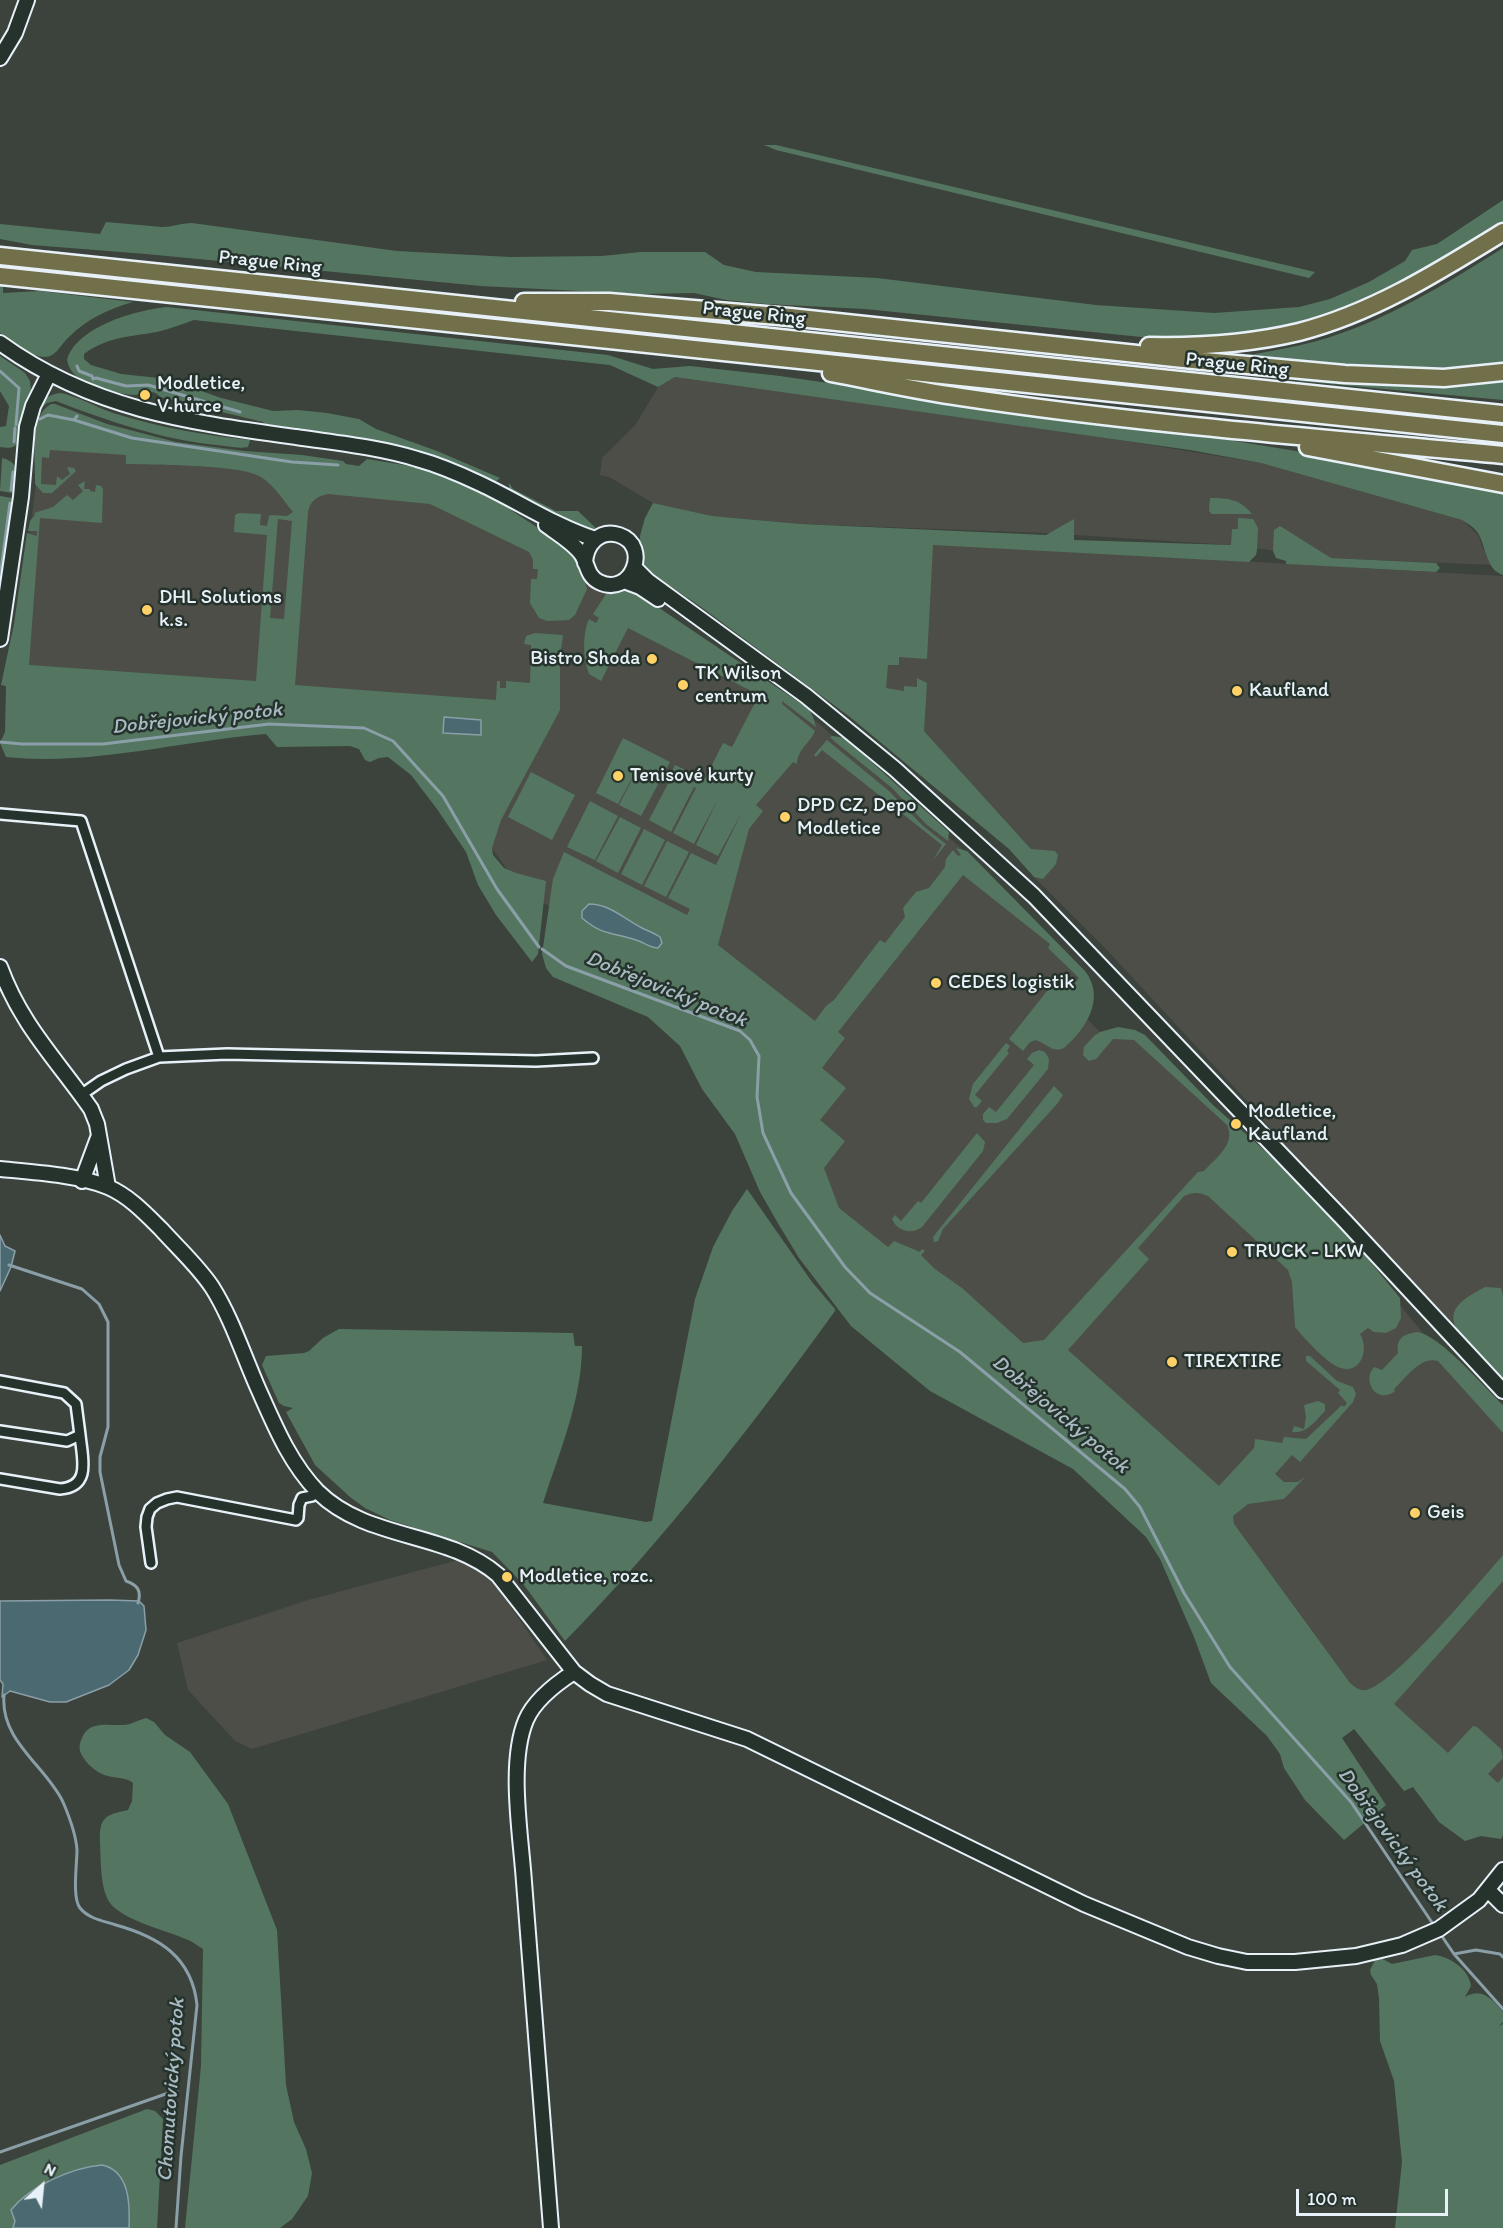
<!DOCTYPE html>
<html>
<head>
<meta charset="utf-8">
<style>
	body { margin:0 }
	#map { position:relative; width:1503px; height:2228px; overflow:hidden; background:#3c433c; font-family:Itim,sans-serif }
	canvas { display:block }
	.north { position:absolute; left:12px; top:2156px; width:60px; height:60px; -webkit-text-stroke:4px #26332d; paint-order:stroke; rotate:27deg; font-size:16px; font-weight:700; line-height:24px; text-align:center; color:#e8f1f8 }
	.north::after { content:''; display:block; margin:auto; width:21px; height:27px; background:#e8f1f8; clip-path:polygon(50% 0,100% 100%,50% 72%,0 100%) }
	.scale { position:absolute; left:1296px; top:2189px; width:152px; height:27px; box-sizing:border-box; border:3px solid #e8f1f8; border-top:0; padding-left:8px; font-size:18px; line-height:21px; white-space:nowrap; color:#e8f1f8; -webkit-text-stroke:4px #26332d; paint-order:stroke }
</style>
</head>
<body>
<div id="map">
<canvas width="1503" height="2228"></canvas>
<div class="north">N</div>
<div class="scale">100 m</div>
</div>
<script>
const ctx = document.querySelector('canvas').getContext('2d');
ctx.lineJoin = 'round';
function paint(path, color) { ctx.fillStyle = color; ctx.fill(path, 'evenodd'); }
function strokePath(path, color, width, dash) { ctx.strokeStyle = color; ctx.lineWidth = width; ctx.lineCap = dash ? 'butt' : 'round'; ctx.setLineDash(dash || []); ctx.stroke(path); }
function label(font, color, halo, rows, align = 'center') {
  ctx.font = font + ' Itim,sans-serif'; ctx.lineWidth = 5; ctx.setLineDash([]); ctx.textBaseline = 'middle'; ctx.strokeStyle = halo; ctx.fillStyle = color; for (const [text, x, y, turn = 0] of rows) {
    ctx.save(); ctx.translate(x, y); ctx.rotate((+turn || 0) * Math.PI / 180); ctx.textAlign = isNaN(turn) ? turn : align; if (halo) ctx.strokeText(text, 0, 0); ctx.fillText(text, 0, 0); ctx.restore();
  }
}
paint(new Path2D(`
	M 675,377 L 1088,435 L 1261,463 L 1462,520 L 1479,536 L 1482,546 L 1492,565 L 1331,558 L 1231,545 L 1044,533 L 802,524 L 712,516 L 653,503 L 609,477 L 600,475 L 602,458 L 636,424 L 658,387 Z
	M 45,413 L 125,439 L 310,467 L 401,469 L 565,551 L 786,695 L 961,848 L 1085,977 L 1087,1019 L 1100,1032 L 1136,1032 L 1239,1133 L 1394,1298 L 1428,1339 L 1503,1415 L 1503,1809 L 1387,1707 L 1329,1746 L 1184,1492 L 828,1217 L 783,1027 L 524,893 L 415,741 L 11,680 Z
	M 656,528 L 1503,576 L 1503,1379 L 1427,1296 L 1294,1159 L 1258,1113 L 1106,949 L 1034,877 L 1035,853 L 924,731 Z
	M 462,1559 L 489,1575 L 547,1660 L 252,1749 L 235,1741 L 188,1690 L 177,1643 L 308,1600 Z`), '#4c4e47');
paint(new Path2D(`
	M 764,145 L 776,145 L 1315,272 L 1309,278 L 776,150 Z
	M 1503,200 L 1503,228 L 1426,274 L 1352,309 L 1269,333 L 1171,340 L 865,309 L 766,304 L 726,300 L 694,293 L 639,294 L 481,286 L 146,254 L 32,245 L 0,239 L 0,224 L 100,234 L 106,222 L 162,227 C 173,227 181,223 192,223 L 397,251 L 510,257 L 602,256 L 641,252 L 705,252 L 724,265 L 756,272 L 877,278 L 1096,305 L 1214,313 L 1299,307 L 1330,299 L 1369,282 L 1405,261 L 1412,250 L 1437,244 Z
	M 1503,248 L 1503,366 C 1419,379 1333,366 1249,359 L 1249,355 C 1272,351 1294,347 1317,341 C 1384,322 1444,285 1503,248 Z
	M 0,286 L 3,286 L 3,293 L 40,291 L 133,302 C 108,309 87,319 69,337 C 61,344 56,357 45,357 C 30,357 12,341 0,333 Z
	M 167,307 L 608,355 L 653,369 L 690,366 L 780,376 L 1100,423 L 1198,435 L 1345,459 L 1503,494 L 1503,575 C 1486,570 1486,546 1478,533 C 1474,527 1468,524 1462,520 L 1261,463 L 1190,450 L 675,377 L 658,387 L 610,365 L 194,320 C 182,324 169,329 157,332 C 129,337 109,336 84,354 L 84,359 L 91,365 L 121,374 L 168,379 L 221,398 L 273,411 L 298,410 L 327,413 L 359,419 L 376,429 L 437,451 L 500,478 L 494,483 L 375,444 L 265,425 L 263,422 L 160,397 C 152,387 144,395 134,395 C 122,395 85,384 76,376 C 71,371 68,366 67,360 C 77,326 137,310 167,307 Z
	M 0,356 L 25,373 L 30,381 L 31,391 L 21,438 C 16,448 11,449 0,447 L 0,427 L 6,426 L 9,406 L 0,391 Z
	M 1299,377 L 1398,386 L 1450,385 L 1503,379 L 1503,400 L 1298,381 Z
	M 61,393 C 79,397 96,407 113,413 C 158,427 203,435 250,440 L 248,447 C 238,449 227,446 216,445 C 160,439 108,421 56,401 L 47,403 L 37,411 C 43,400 48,394 61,393 Z
	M 51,404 L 55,404 L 107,424 L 176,442 L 244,451 L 302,455 L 343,461 L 346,464 L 359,466 L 367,459 L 416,467 L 452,479 L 503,505 L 575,552 L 587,589 L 575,615 L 569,620 L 547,621 L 539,618 L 530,603 L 531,579 L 537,579 L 538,569 L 533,569 L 533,560 L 529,552 L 430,504 L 328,494 C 317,496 310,501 308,512 L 295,685 L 496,700 L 497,681 L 500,681 L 500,688 L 506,688 L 506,681 L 530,683 L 531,645 L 524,644 L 526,636 L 535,633 L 563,635 L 560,657 L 560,710 L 501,820 L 492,848 L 493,855 L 504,868 L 516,873 L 546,881 L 538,954 L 532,962 L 496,915 L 478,885 L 466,852 L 437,809 L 411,775 L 388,757 L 379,758 L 370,762 L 365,760 L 359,749 L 350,746 L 277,747 L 266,734 C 179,741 93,766 6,757 L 0,743 L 5,732 L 6,686 L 1,685 L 14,624 L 27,533 L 37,536 L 37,531 L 28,531 L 30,521 L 35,515 L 34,513 L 53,507 L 67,495 L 73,500 L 83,491 L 78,485 L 85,481 L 84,489 L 90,489 L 90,491 L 95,492 L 96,485 L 101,486 L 103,489 L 102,523 L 40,518 L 29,665 L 256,681 L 267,535 L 234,532 L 235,515 L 239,513 L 261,514 L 260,525 L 267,526 L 269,516 L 271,515 L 287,516 L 293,512 C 283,500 274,485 261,477 C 241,464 153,465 126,464 L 126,455 L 50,450 L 49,458 L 42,457 L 41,484 L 56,485 L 57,476 L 62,480 L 70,474 L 67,467 L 74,468 L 76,471 L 52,493 L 43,493 L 35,484 C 36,462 28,416 51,404 ZM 278,519 L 292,521 L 284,619 L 270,618 Z
	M 2,458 C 20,462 17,475 15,491 L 12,493 L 0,491 Z
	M 509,483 L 513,489 L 556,511 L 578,511 L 599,531 L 587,533 L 509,491 Z
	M 0,496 L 12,498 L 14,500 L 4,578 L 0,577 Z
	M 1210,498 C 1228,498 1240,499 1252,514 L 1212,514 L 1209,511 Z
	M 653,503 L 712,516 L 801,524 L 1046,535 L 1074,519 L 1074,540 L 1231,545 L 1232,529 L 1238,529 L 1238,518 L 1253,519 L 1258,528 L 1257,550 L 1256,555 L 1249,562 L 933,545 L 927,659 L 899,657 L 899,665 L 888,665 L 886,688 L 904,691 L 904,686 L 917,687 L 917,678 L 927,683 L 924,731 L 1031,849 L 1055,851 L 1058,855 L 1056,864 L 1043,879 L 1034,877 L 1009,849 L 850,717 L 701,607 L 641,566 L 640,536 L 645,518 Z
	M 1280,526 L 1331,558 L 1436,563 L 1440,568 L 1436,572 L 1286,564 L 1286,561 L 1276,558 L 1273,551 L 1274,530 Z
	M 618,588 L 631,589 L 809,709 L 813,717 L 816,727 L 782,701 L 782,704 L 815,731 C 810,743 797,750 797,764 L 793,762 L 756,805 L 763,811 L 749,829 L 718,945 L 815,1021 L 826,1006 L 834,1000 L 880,940 L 885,943 L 905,917 L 903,908 L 916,892 L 929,888 L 945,867 L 946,859 L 953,850 L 958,856 L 961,855 L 956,848 L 967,851 L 1085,971 C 1106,998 1086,1029 1064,1048 C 1052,1054 1046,1042 1035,1040 L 1029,1043 L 1023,1051 L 1009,1039 L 1047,991 L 1054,986 L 1063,984 L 1070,989 L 1079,978 L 1048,948 L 1050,944 L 963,875 L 838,1032 L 845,1038 L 822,1068 L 846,1088 L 820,1120 L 845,1141 L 824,1168 L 839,1208 L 888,1247 L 894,1241 L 920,1252 L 922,1249 L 925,1251 L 921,1255 L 935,1269 L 962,1288 L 1023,1343 L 1044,1340 L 1198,1172 L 1204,1171 C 1216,1158 1236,1144 1227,1125 L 1134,1040 L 1113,1039 L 1096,1059 L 1089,1061 L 1083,1055 L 1084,1047 L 1094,1036 L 1100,1032 L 1118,1027 L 1135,1030 L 1145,1035 L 1214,1106 L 1289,1172 L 1350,1237 L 1400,1298 L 1401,1318 L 1396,1328 L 1386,1333 L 1374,1332 L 1368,1328 L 1360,1334 C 1369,1348 1362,1374 1341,1368 C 1328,1365 1303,1337 1295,1327 L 1292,1282 L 1288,1270 L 1208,1196 C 1199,1192 1193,1192 1184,1196 L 1138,1248 L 1149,1259 L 1068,1350 L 1219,1486 L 1254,1448 L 1255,1439 L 1282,1443 L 1284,1437 L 1306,1439 L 1342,1405 L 1344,1407 L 1347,1403 L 1338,1393 L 1340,1390 L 1306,1361 L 1306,1356 L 1310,1356 L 1337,1381 L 1353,1387 L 1356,1394 L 1353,1402 L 1300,1462 L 1292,1455 L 1275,1474 L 1284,1482 L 1298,1482 L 1306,1476 L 1284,1499 L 1248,1504 L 1233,1516 L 1234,1524 L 1350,1683 C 1355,1687 1359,1691 1366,1690 C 1395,1684 1480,1581 1503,1555 L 1503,1581 L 1394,1704 L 1448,1753 L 1473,1726 L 1477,1727 L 1501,1749 L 1503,1758 L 1488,1774 L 1498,1783 L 1503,1777 L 1503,1835 L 1501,1839 L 1481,1836 L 1465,1841 L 1439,1822 L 1413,1787 L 1404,1791 L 1354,1729 L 1342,1738 L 1386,1805 L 1344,1840 L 1305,1800 L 1284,1768 L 1280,1754 L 1267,1736 L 1211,1683 L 1194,1637 L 1160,1559 L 1146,1537 L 1073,1469 L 930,1391 L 851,1326 L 799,1258 L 779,1225 L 760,1192 L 735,1134 L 702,1089 L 680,1046 L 648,1017 L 553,977 L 546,968 L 542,954 L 553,879 L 564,852 L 687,915 L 690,909 L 668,898 L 691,853 L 716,865 L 742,812 L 718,856 L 696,845 L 718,799 L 694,844 L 673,833 L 696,788 L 694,787 L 671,832 L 649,820 L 672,776 L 670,775 L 675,765 L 705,779 L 723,743 L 732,747 L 759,695 L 628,628 L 601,681 L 589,674 C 583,658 582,635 589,619 L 596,623 L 599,618 L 593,614 L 608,591 Z
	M 833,736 L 845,738 L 949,832 L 948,841 L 926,824 L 892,788 L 834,741 L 830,737 Z
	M 623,738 L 670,762 L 641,816 L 619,805 L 642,760 L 618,804 L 596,793 Z
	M 827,740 L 889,791 L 923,826 L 946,844 L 933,860 L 942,845 L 822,750 L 816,757 L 814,755 Z
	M 531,772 L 575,795 L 552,840 L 508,817 Z
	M 590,801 L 618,816 L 595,860 L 567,847 Z
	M 620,817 L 641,828 L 618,873 L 596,861 Z
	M 644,829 L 665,840 L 642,885 L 621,874 Z
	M 667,841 L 689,852 L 666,897 L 644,886 Z
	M 1006,1043 L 1010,1046 L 1007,1051 L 1009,1053 L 975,1095 L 982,1101 L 977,1107 L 974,1107 L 969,1099 L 973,1084 Z
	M 1039,1050 L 1045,1052 L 1049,1059 L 1048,1069 L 1007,1119 L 997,1123 L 986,1123 L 983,1120 L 983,1114 L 989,1107 L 996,1112 L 1034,1065 L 1027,1059 L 1032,1053 Z
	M 1054,1086 L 1063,1095 L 1057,1104 L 943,1229 L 938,1241 L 934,1242 L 933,1237 Z
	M 977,1133 L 985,1142 L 983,1151 L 922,1227 C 911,1235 897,1231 892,1219 L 895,1215 L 901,1221 L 918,1201 L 921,1203 Z
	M 747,1189 L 812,1282 L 835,1309 L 835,1311 C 752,1426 664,1540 565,1641 L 524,1585 L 492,1552 L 390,1520 L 365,1508 L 350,1497 L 315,1465 L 286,1412 L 293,1408 L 284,1406 L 279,1403 L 262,1365 L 266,1356 L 304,1353 L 309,1351 L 323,1338 L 339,1329 L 573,1333 L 575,1346 L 582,1346 C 582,1400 559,1453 543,1503 L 646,1522 L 652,1521 L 695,1299 L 713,1247 L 732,1211 Z
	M 1485,1287 L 1501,1288 L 1503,1295 L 1503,1380 C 1492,1369 1481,1357 1470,1346 C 1442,1316 1451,1305 1485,1287 Z
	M 1417,1332 C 1440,1335 1485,1388 1503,1405 L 1503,1433 L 1438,1361 C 1420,1356 1406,1378 1394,1389 L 1395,1391 C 1378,1405 1361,1382 1374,1367 L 1382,1370 L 1398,1353 C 1396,1339 1403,1334 1417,1332 Z
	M 1318,1401 L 1325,1404 L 1325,1411 C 1316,1420 1307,1434 1292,1432 L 1294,1426 L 1304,1429 L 1306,1417 L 1304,1405 Z
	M 146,1718 L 154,1722 L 165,1735 L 190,1752 L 228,1804 L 277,1930 L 286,2085 L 294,2122 L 306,2149 L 312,2173 L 308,2196 L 292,2219 L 280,2228 L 185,2228 L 201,2066 L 203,1949 C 197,1945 190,1940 183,1938 C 163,1929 116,1919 107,1898 C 100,1882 101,1860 100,1843 C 99,1817 105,1815 128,1810 L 132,1801 L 133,1783 C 125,1776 112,1779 102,1774 C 93,1770 83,1760 80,1751 C 79,1745 80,1743 82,1738 C 89,1720 109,1726 123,1725 C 131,1725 138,1720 146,1718 Z
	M 1435,1955 C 1450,1957 1469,1969 1471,1986 L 1465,1997 C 1482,1987 1492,1999 1503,2012 L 1503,2022 L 1499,2026 L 1503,2024 L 1503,2228 L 1395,2228 L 1402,2162 L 1394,2081 L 1380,2041 L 1379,1998 L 1377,1984 L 1371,1975 L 1370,1970 L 1376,1958 L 1379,1957 L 1392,1964 Z
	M 147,2109 L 155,2111 L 163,2119 L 157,2228 L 0,2228 L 0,2165 Z`), '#547660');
const water = new Path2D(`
	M 444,717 L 481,720 L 481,735 L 443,733 Z
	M 589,904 C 610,904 624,919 642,928 C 648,931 654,933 660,937 L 662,943 L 658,948 C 651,948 643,942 636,940 C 612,932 603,936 582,918 L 582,911 Z
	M 0,1235 L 5,1246 L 15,1251 L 11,1267 L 0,1291 Z
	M 110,1600 L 139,1601 L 144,1606 L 146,1630 L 138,1655 L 129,1670 L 109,1685 L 66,1702 L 50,1702 L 10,1691 L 2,1697 L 3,1684 L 0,1680 L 0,1601 Z
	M 102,2165 C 130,2171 130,2205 129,2228 L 13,2228 L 15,2221 L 11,2210 C 30,2186 71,2168 102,2165 Z`);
paint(water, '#4b6971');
strokePath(water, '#8a9fa7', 1.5);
strokePath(new Path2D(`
	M 77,366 L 79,371 L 92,376 L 93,379 L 96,378 L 126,386 L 148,385 L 240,412
	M 0,371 L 19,388 L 16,425
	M 40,419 L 48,415 L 74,420 L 77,416
	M 74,420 L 132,438 L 292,462 L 338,465
	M 14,442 L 15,428
	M 11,490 L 13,472
	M 0,577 L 10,503
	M 0,742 L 22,744 L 103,744 L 269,724 L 364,728 L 393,741 L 443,796 L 497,889 L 539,947
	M 542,949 L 566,966 L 740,1031 L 750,1040 L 759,1056 L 757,1097 L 763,1133 L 791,1193 L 845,1267 L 870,1293 L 960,1352 L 1125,1489 L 1140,1507 L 1184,1593 L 1230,1667 L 1351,1802 L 1435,1927
	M 9,1265 L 82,1289 L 99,1304 L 108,1322 L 108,1427 L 100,1457 L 100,1472 L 119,1565 L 126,1581 C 137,1585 142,1590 138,1603
	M 4,1695 C 0,1741 46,1766 63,1802 C 69,1816 76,1834 77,1850 C 77,1864 72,1898 80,1908 C 89,1919 104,1921 116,1925 C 159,1937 192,1957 197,2005 L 181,2156 L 176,2228
	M 1439,1932 L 1454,1954 L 1503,2009
	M 1454,1954 L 1476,1950 L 1500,1954 L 1503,1957
	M 0,2152 L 177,2090`), '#8a9fa7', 3);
const street = new Path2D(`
	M 0,814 L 81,821 L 159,1057
	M 81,1095 L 101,1081 L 126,1069 L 159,1057 L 227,1054 L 536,1061 L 593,1058
	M 0,1381 L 64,1393 L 76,1404 L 80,1435 L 67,1441 L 0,1431
	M 0,1479 L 60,1489 C 92,1487 82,1457 80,1435
	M 151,1563 L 146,1527 L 147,1517 L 150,1509 L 157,1503 L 167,1499 L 177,1497 L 296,1520 L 298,1518 L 299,1505 L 302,1498 L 312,1496 L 318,1492`);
const secondary = new Path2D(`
	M 0,58 L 15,33 L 27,0
	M 0,343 C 91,409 187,422 296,437 C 336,443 378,447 417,459 C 439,465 460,474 481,484 C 519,502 555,526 595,539
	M 546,525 C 558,534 574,543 582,555 C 588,565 587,576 599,582 C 631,598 652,546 619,535 C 599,529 586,545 585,563
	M 635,568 L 648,581 L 806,696 L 895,769 L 1034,896 L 1345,1221 L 1503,1391
	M 624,581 L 640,587 L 658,599
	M 0,639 L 21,497 L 27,427 L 33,406 L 49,374
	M 0,967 C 21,1025 57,1060 91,1109 L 97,1124 L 108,1187
	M 0,1169 C 31,1172 79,1175 108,1187 C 129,1196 145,1213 161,1229 C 178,1248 198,1266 212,1287 C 231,1317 243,1354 257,1386 C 274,1424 289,1462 318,1492 C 368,1541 447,1531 498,1575 L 574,1672 L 590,1684 L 607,1694 L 747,1739 L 1084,1904 L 1188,1947 L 1218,1956 L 1247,1962 L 1295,1962 L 1356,1956 L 1402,1945 L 1439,1929 L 1479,1900 L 1503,1870
	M 82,1181 L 98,1138
	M 1488,1890 L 1503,1905
	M 551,2228 C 542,2113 532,1998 524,1882 C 521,1836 508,1763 526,1720 C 535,1699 557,1683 574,1672`);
const highway = new Path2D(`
	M 0,256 L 1503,414
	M 0,276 L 1503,434
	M 524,302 L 609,302 L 790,317 L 1193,360 L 1345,374 L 1444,378 L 1503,372
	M 1149,346 C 1200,347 1249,344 1299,332 C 1373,313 1438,272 1503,232
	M 831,373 C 874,381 917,391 961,397 C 1140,424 1322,438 1503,455
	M 1308,447 L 1503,484`);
strokePath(street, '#e8f1f8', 14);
strokePath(secondary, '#e8f1f8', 18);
strokePath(highway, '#e8f1f8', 21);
strokePath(street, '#26332d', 9);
strokePath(secondary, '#26332d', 14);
strokePath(highway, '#71704a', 16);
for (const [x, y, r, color] of [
	[145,395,6,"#ffd166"],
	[147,610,6,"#ffd166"],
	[652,659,6,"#ffd166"],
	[683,685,6,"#ffd166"],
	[1237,691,6,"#ffd166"],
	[618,776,6,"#ffd166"],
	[785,817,6,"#ffd166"],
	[936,983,6,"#ffd166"],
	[1236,1124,6,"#ffd166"],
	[1232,1252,6,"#ffd166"],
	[1172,1362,6,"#ffd166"],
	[1415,1513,6,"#ffd166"],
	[507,1577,6,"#ffd166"]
]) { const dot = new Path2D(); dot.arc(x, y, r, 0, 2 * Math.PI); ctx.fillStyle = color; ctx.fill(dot); strokePath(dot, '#26332d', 2); }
label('20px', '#e8f1f8', '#26332d', [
	["Prague Ring",270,263,6],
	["Prague Ring",754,314,6],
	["Prague Ring",1237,365,6]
]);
label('20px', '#e8f1f8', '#26332d', [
	["Modletice,",157,384],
	["V hůrce",157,407],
	["DHL Solutions",159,598],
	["k.s.",159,621],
	["Bistro Shoda",640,659,"right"],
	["TK Wilson",695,674],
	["centrum",695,697],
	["Kaufland",1249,691],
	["Tenisové kurty",630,776],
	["DPD CZ, Depo",797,806],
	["Modletice",797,829],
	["CEDES logistik",948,983],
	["Modletice,",1248,1112],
	["Kaufland",1248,1135],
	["TRUCK - LKW",1244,1252],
	["TIREXTIRE",1184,1362],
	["Geis",1427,1513],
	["Modletice, rozc.",519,1577]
], 'left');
label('italic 21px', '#a9bbc2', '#26332d', [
	["Dobřejovický potok",197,719,-6],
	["Dobřejovický potok",666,990,22],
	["Dobřejovický potok",1060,1415,40],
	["Dobřejovický potok",1392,1840,54],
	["Chomutovický potok",172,2090,-86]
]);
</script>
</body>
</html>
